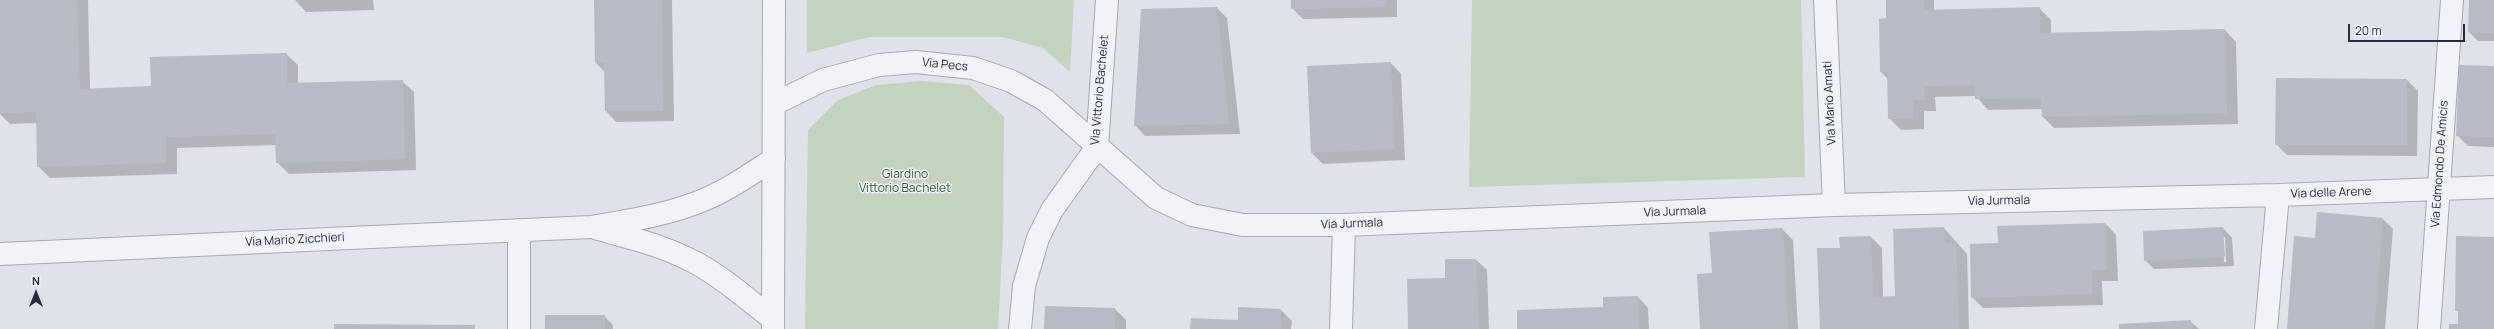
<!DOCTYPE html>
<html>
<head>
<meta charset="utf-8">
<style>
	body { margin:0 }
	#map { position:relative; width:2494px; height:329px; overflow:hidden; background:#dfe2e9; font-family:Manrope,sans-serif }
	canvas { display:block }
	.north { position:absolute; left:16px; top:273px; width:40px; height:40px; -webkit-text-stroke:3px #eef1f6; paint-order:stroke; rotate:0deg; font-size:11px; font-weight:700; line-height:16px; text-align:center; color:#272e41 }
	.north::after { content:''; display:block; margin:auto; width:14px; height:18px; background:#272e41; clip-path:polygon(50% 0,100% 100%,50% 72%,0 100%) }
	.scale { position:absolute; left:2348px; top:24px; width:117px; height:18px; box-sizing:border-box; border:2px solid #272e41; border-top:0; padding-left:5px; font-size:12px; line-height:14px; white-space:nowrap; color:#272e41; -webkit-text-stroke:3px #eef1f6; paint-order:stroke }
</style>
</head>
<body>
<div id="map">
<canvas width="2494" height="329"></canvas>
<div class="north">N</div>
<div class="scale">20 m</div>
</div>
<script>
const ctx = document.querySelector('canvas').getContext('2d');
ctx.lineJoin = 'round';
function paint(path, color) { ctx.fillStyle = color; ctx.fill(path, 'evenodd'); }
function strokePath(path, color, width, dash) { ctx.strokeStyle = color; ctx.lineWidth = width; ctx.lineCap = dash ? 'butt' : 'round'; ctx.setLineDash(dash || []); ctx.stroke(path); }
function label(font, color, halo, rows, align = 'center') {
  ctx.font = font + ' Manrope,sans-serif'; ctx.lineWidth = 3; ctx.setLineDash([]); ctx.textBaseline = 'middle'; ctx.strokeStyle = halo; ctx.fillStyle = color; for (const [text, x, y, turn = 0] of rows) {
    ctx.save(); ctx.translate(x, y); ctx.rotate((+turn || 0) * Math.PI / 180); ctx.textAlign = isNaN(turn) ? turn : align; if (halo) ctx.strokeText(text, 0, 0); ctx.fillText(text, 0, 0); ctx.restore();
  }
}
paint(new Path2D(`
	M 807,0 L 1074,0 L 1070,72 L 1043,48 L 1003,37 L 869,37 L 807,53 Z
	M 1472,0 L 1801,0 L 1805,177 L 1469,187 Z
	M 921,81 L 969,85 L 1004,117 L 1003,233 L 998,329 L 805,329 L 808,130 L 838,100 L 876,85 Z`), '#c3d3bf');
paint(new Path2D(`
	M 0,0 L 88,0 L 90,89 L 152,87 L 286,54 L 298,65 L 298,84 L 402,81 L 414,92 L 416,170 L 289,174 L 277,162 L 277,145 L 177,148 L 177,174 L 50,178 L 38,166 L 37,123 L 10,124 L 0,114 Z
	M 295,0 L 373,0 L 374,10 L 306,12 Z
	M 595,0 L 672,0 L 674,121 L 616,122 L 606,111 L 605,72 L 596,63 Z
	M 1292,0 L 1397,0 L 1397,17 L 1303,19 L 1292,8 Z
	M 1887,0 L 1934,0 L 1934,11 L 2039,8 L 2051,20 L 2051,34 L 2225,30 L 2236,42 L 2238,124 L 2054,128 L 2043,117 L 2042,109 L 1988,110 L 1976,96 L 1935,97 L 1936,111 L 1924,111 L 1924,129 L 1901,130 L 1889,118 L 1889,80 L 1881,72 L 1887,19 Z
	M 2470,0 L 2494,0 L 2494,41 L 2478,41 L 2469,32 Z
	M 1217,8 L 1227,18 L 1240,134 L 1145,136 L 1135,125 Z
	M 1391,63 L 1401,74 L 1405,160 L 1323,164 L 1312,153 Z
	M 2494,67 L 2494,147 L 2468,146 L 2457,135 Z
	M 2407,80 L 2418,91 L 2417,156 L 2287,155 L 2276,144 Z
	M 2383,219 L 2393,229 L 2385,329 L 2288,329 L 2316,239 Z
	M 2106,224 L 2116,235 L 2118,281 L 2102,281 L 2103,305 L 1983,308 L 1972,297 L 1999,244 Z
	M 1944,228 L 1967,254 L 1969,329 L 1821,329 L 1841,249 L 1871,237 L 1882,248 L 1883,297 L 1896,297 Z
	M 2223,228 L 2232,238 L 2234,266 L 2154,269 L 2145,260 ZM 2223,237 L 2225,237 L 2226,262 L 2224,262 Z
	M 1782,229 L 1793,240 L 1798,329 L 1701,329 Z
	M 1476,260 L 1487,270 L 1489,329 L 1409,329 L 1446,278 Z
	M 1638,297 L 1648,308 L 1649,329 L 1518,329 L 1604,308 Z
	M 1115,309 L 1126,320 L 1126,329 L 1045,329 Z
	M 1281,310 L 1292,321 L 1291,329 L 1191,329 L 1239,322 Z
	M 604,316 L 613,325 L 613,329 L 546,329 Z
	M 2191,322 L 2199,329 L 2120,329 Z`), '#0003');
paint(new Path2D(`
	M 0,0 L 77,0 L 80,89 L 151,86 L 150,57 L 287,53 L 287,83 L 403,80 L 405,159 L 276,163 L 275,134 L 166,137 L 166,163 L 37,167 L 36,112 L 0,113 Z
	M 594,0 L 662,0 L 663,111 L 605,111 L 604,63 L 595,63 Z
	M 1291,0 L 1387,0 L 1387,7 L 1291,9 Z
	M 1886,0 L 1924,0 L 1924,10 L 2040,7 L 2040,33 L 2225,29 L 2227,113 L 2042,117 L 2041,98 L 1975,99 L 1975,85 L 1924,86 L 1925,100 L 1913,100 L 1913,118 L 1888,119 L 1887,72 L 1880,72 L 1879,19 L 1886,18 Z
	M 2469,0 L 2494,0 L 2494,33 L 2468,32 Z
	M 1217,7 L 1229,124 L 1134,126 L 1141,9 Z
	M 1391,62 L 1394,149 L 1311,153 L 1307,66 Z
	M 2459,65 L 2494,66 L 2494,137 L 2456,136 Z
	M 2276,78 L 2407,79 L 2407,145 L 2275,145 Z
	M 2317,212 L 2383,218 L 2374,329 L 2287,329 L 2294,236 L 2315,238 Z
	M 2106,223 L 2107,270 L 2092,270 L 2092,294 L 1971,298 L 1970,244 L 1998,243 L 1997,226 Z
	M 1944,227 L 1945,243 L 1956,242 L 1959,329 L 1820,329 L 1817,248 L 1840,248 L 1839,237 L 1871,236 L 1873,297 L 1895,296 L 1893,229 Z
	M 2223,227 L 2225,257 L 2144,261 L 2143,231 Z
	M 1783,228 L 1788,329 L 1700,329 L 1697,274 L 1712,273 L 1709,232 Z
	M 2456,236 L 2494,237 L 2494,329 L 2449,329 L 2449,324 L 2458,324 L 2458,311 L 2455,311 Z
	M 1445,259 L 1476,259 L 1479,329 L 1408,329 L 1407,279 L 1445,278 Z
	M 1638,296 L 1639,329 L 1517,329 L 1517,310 L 1603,307 L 1603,297 Z
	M 1045,306 L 1115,308 L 1115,329 L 1044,329 Z
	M 1238,307 L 1281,309 L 1281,329 L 1190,329 L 1191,318 L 1238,320 Z
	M 545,315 L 605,315 L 605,329 L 545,329 Z
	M 2191,320 L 2192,329 L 2119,329 L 2119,324 Z
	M 334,324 L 475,325 L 475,329 L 334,329 Z`), '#b6bbc6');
const minor = new Path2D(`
	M 1825,0 L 1834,205
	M 774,104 L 823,80 L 879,65 L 916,62 L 973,68 L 1011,81 L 1045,100 L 1156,198 L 1192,215 L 1243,225 L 1344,225 L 1834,205 L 2278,195
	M 598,229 C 631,238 665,246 696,263 C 724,278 748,300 773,319
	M 519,230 L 519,329
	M 0,254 L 591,227 C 626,221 662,216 696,203 C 724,193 749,175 774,159
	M 773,329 L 774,0
	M 1020,329 L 1024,286 L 1038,238 L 1052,210 L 1097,147 L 1107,0
	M 1341,329 L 1344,225
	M 2266,329 L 2278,195 L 2494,187
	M 2429,329 L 2452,0`);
strokePath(minor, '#a4a8b3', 24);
strokePath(minor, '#f2f3f7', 22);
label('12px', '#272e41', '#eef1f6', [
	["Via Pecs",945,65,6],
	["Via Vittorio Bachelet",1100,90,-85],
	["Via Mario Amati",1830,103,-93],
	["Via Edmondo De Amicis",2440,164,-86],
	["Via delle Arene",2331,193,-2],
	["Via Jurmala",1999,201,-1],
	["Via Jurmala",1675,212,-2],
	["Via Jurmala",1352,224,-2],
	["Via Mario Zicchieri",295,240,-3]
]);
label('12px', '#385e33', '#eef1f6', [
	["Giardino",905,175],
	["Vittorio Bachelet",905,189]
]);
</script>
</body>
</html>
